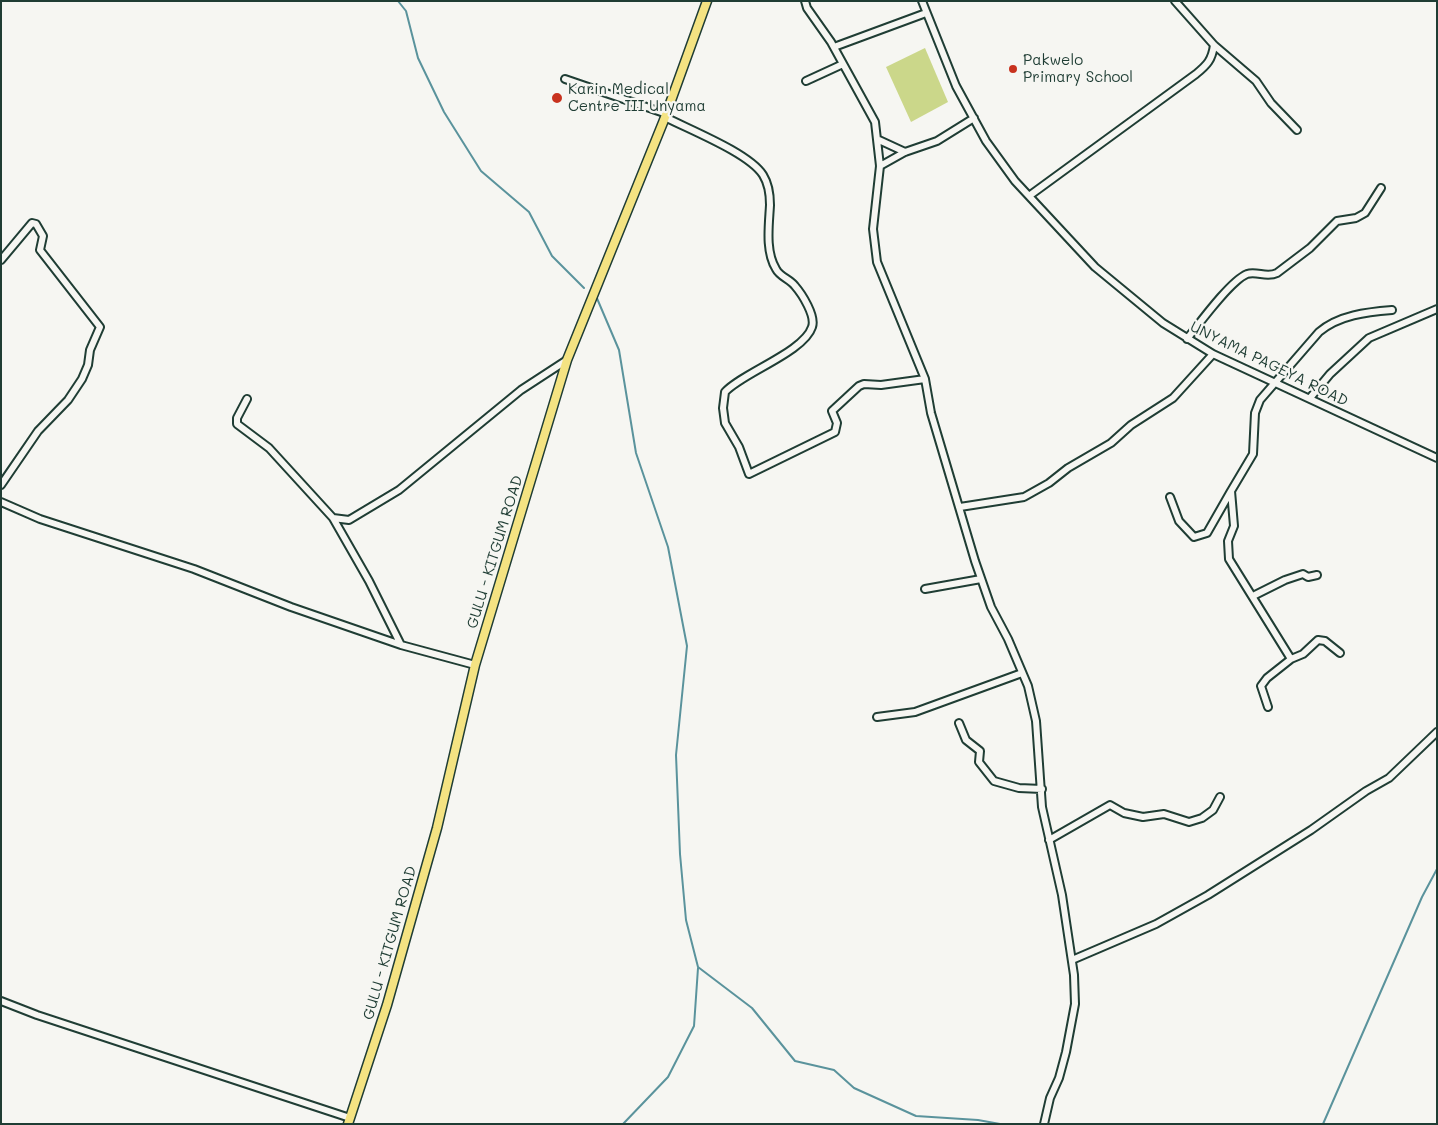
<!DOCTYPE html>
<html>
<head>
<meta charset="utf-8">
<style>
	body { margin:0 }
	#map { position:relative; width:1438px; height:1125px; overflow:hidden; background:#f6f6f2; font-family:Mali,sans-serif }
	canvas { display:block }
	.frame { position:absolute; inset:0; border:2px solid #1f3d34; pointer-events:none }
</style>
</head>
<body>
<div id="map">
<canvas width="1438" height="1125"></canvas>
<div class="frame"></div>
</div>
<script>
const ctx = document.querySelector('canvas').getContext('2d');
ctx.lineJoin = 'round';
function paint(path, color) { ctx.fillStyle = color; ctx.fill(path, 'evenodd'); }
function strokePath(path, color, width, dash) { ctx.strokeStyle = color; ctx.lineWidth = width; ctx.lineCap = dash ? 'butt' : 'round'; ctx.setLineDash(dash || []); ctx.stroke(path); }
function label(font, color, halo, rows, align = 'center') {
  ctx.font = font + ' Mali,sans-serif'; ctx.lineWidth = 4.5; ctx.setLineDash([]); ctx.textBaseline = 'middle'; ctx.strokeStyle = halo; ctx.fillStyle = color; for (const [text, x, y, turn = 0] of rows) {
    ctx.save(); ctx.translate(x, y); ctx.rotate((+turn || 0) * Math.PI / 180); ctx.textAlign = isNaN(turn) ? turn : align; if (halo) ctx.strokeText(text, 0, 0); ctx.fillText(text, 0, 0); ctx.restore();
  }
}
paint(new Path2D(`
	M 925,48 L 948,102 L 911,122 L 886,67 Z`), '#cbd78a');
strokePath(new Path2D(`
	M 398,1 L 406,11 L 418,58 L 444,112 L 481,171 L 529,212 L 552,256 L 584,288
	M 596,296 L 619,350 L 636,453 L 668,547 L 687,646 L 676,755 L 680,854 L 686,920 L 698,967 L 752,1008 L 795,1061 L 834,1070 L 854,1088 L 916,1116 L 978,1120 L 1000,1124
	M 623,1124 L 668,1077 L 694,1026 L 698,968
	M 1323,1124 L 1422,897 L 1437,869`), '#5a939c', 2);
const minor = new Path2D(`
	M 805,1 L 807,8 L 831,42 L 875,122 L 880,166 L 873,229 L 877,262 L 925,379 L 931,413 L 975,561 L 991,607 L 1008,639 L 1028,686 L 1036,721 L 1042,807 L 1062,895 L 1074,975 L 1075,1004 L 1066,1052 L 1059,1078 L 1050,1098 L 1044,1124
	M 922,1 L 956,86 L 986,141 L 1015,181 L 1095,267 L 1163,323 L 1213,354 L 1437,458
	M 1175,1 L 1214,45 L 1256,81 L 1271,103 L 1297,130
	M 834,47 L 926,13
	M 565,79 L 667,114
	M 806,81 L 843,64
	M 665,117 C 690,130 749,153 763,175 C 768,183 770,196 770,205 C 769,225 765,251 776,269 C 780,277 790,279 795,286 C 802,294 816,316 812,327 C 804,352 742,373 725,392 L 723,408 L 725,423 L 739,447 L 749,474 L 835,432 L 837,423 L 832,411 L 859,386 L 864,384 L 881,385 L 925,379
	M 879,140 L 905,152
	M 880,166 L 905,152 L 937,141 L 974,118
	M 1029,196 L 1196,74 C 1207,65 1212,60 1214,45
	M 1,260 L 32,223 L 36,224 L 43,236 L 40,250 L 100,327 L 90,350 L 88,365 L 82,379 L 68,400 L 38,431 L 1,485
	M 1187,339 C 1199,324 1230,281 1247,274 C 1257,271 1267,278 1277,273 L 1310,248 L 1337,221 L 1356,218 L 1365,213 L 1381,188
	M 1310,398 L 1330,374 L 1369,338 L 1437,309
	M 247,399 L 237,418 L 237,424 L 269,448 L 333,518 L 369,581 L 401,645
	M 1170,497 L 1179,521 L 1194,537 L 1207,533 L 1231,491
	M 1,502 L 40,519 L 194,569 L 291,607 L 401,645 L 475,665
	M 960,507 L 1024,497 L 1049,483 L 1068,468 L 1111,443 L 1131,425 L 1173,398 L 1213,354
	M 333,518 L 349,520 L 399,490 L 521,390 L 567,360
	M 925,589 L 981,579
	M 1253,596 L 1285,580 L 1303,574 L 1308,577 L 1317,575
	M 1340,653 L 1325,641 L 1318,640 L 1303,654 L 1291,659 L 1229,559 L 1228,541 L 1234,526 L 1231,491 L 1253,454 L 1255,413 L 1260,400 L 1319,332 C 1339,315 1367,312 1392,310
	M 1268,707 L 1261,686 L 1267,678 L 1291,659
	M 877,717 L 915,712 L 1022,673
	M 959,723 L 966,740 L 980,751 L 979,762 L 994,781 L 1019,788 L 1042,789
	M 1049,840 L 1110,805 L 1124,813 L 1143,817 L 1164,814 L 1189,822 L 1202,818 L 1213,810 L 1220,797
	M 1072,960 L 1156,924 L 1208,895 L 1311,830 L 1366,791 L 1389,778 L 1437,732
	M 1,1001 L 37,1015 L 350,1118`);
const major = new Path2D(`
	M 348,1124 L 387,1005 L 437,828 L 475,665 L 567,360 L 664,120 L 707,1`);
strokePath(minor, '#1f3d34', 10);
strokePath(major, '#1f3d34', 11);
strokePath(minor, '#f6f6f2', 6);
strokePath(major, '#f4e382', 8);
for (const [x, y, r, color] of [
	[1013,69,5,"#c8321e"],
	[557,98,6,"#c8321e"]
]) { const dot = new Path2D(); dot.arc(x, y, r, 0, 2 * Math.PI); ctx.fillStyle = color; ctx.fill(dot); strokePath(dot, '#f6f6f2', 2); }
label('15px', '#1f3d34', '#f6f6f2', [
	["Pakwelo",1023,60],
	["Primary School",1023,77],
	["Karin Medical",568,89],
	["Centre III Unyama",568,106]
], 'left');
label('15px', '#1f3d34', '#f6f6f2', [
	["UNYAMA PAGEYA ROAD",1269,364,26],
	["GULU - KITGUM ROAD",495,552,-73],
	["GULU - KITGUM ROAD",390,943,-74]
]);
</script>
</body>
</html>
